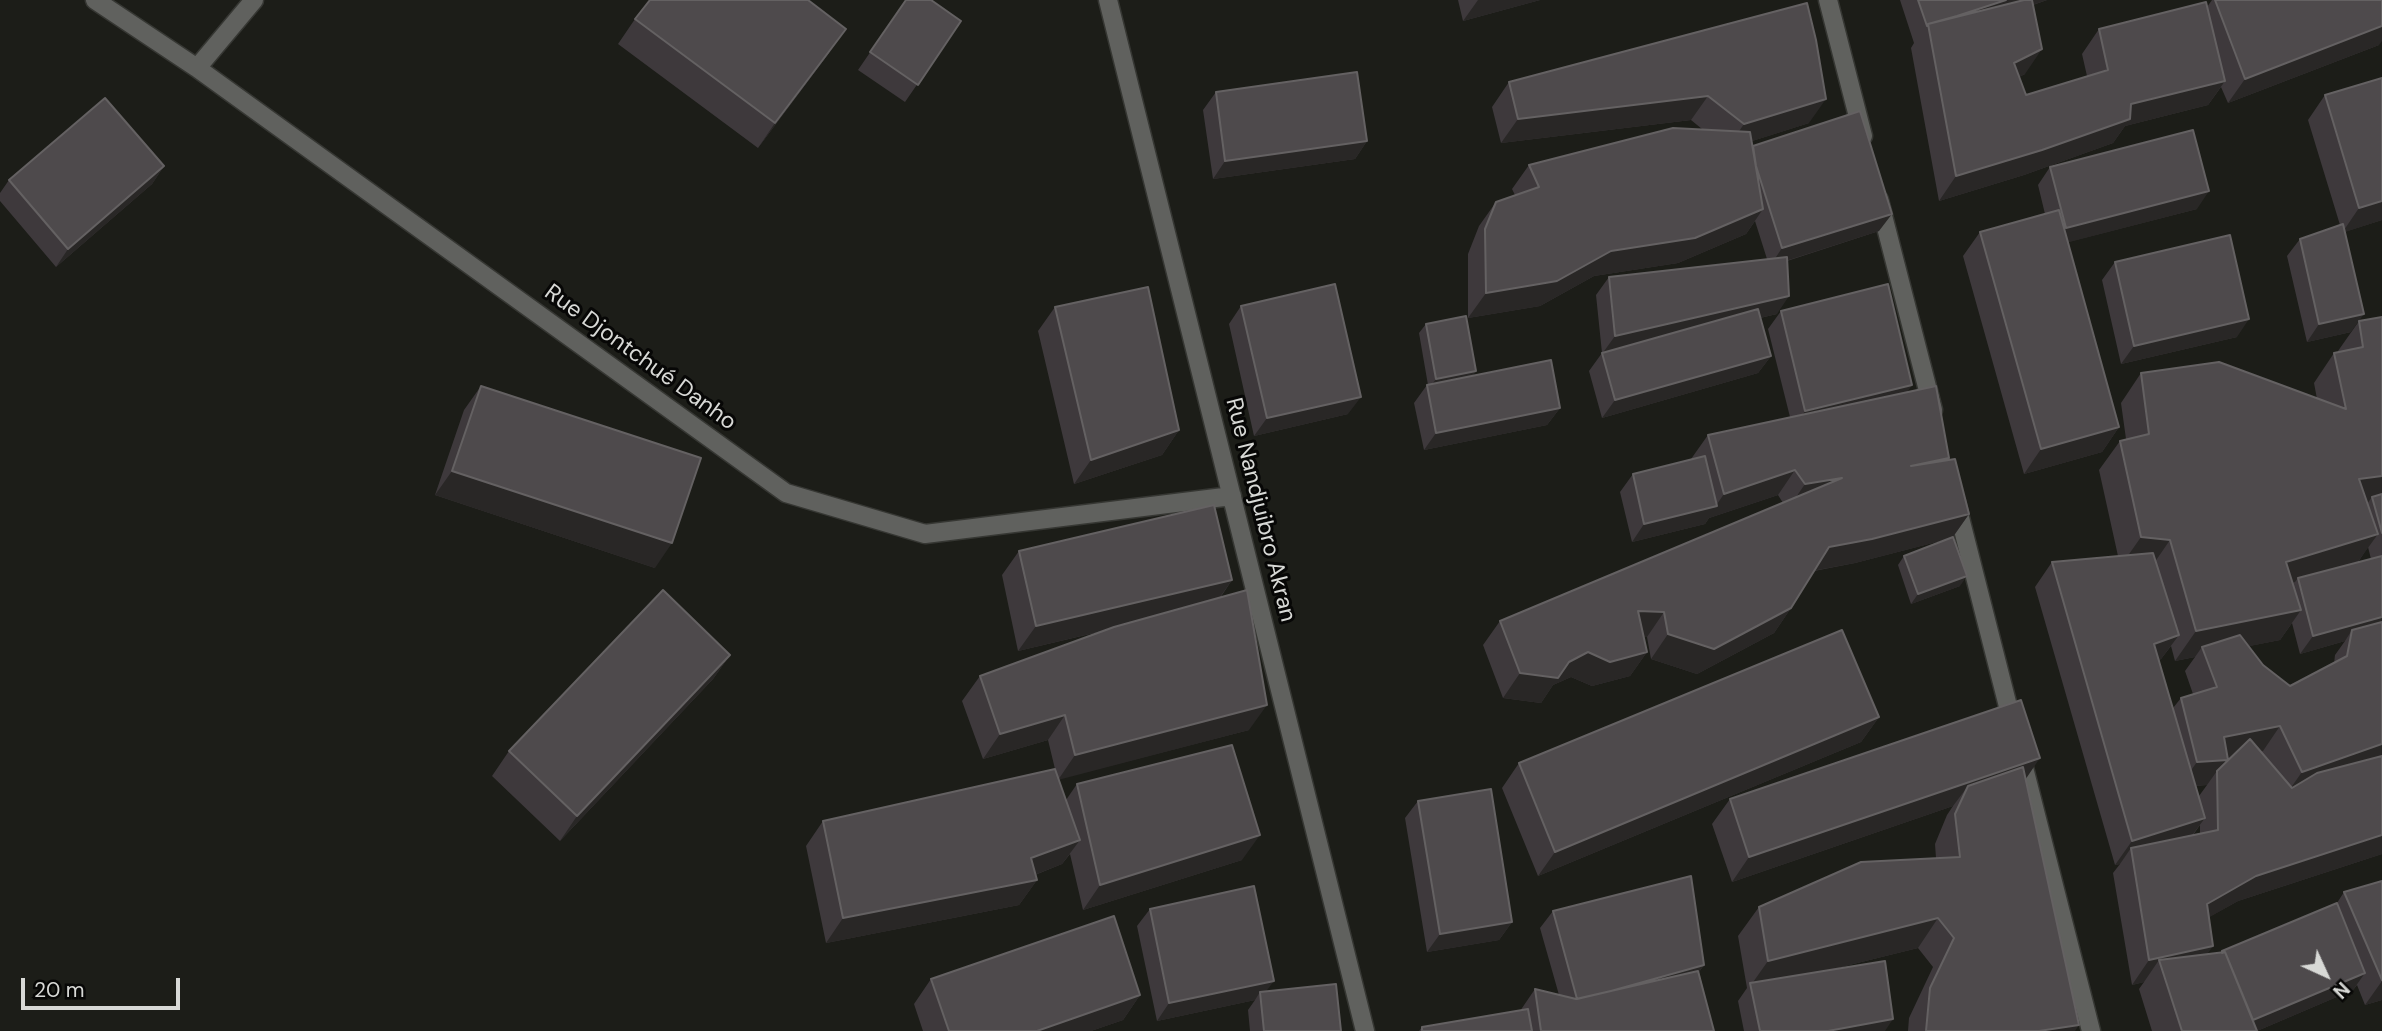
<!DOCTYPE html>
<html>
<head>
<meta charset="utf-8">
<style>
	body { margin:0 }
	#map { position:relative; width:2382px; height:1031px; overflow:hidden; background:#1c1d18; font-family:"DM Sans",sans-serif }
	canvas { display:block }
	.north { position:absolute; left:2291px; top:940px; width:70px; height:70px; -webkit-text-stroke:5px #070706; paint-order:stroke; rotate:135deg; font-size:19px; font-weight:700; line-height:28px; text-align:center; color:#d8d9d6 }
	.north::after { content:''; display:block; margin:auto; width:24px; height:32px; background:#d8d9d6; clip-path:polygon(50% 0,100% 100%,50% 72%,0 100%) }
	.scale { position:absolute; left:21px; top:978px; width:159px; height:32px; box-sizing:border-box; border:4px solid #d8d9d6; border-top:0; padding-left:9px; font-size:21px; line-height:24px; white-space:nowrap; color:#d8d9d6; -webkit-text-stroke:5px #070706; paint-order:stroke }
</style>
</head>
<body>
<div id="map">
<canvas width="2382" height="1031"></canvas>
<div class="north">N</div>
<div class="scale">20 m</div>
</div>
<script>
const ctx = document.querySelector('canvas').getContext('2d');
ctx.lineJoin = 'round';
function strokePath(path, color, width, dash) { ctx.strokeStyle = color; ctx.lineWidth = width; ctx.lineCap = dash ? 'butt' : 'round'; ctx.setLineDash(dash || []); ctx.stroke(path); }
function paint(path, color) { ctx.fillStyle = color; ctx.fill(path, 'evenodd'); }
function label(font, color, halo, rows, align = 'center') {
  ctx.font = font + ' "DM Sans",sans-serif'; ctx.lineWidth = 6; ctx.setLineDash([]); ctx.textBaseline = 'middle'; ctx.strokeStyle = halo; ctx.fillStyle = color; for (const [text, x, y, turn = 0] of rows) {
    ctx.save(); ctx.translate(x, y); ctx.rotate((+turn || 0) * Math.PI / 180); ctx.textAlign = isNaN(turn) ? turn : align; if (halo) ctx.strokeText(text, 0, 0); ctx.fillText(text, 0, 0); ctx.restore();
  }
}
const minor = new Path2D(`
	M 95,0 L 197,68 L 786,493 L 925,534 L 1232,496
	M 1108,0 L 1365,1031
	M 197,68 L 254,0`);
const tertiary = new Path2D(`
	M 1828,0 L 1863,136
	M 1879,200 L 1933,410
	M 1956,502 L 2013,726
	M 2021,756 L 2091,1031`);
strokePath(minor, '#363733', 21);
strokePath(tertiary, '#363733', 21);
strokePath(minor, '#60615e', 18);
strokePath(tertiary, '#60615e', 18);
paint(new Path2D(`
	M 906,0 L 961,21 L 905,102 L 858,70 Z
	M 1458,0 L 1540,0 L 1463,21 Z
	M 1900,0 L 2047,0 L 2033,5 L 2025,74 L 2019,77 L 2026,95 L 2087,76 L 2082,54 L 2099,29 L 2207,7 L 2212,0 L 2382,0 L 2379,45 L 2228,103 L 2221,87 L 2208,105 L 2125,126 L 2113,143 L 2024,175 L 1939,201 L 1911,48 L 1914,43 Z
	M 1807,3 L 1809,123 L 1752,141 L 1753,146 L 1879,231 L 1787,261 L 1777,314 L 1760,318 L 1771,356 L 1758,373 L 1602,418 L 1589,371 L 1602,353 L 1596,295 L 1609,277 L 1767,259 L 1755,221 L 1746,234 L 1678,263 L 1594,276 L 1540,306 L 1468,318 L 1468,254 L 1479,226 L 1496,202 L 1515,195 L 1512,189 L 1529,165 L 1702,129 L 1691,120 L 1501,143 L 1492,107 L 1509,82 Z
	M 635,19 L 829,53 L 758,148 L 618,44 Z
	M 1216,92 L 1367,141 L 1355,159 L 1213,179 L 1203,110 Z
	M 2325,95 L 2382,220 L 2344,232 L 2351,332 L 2307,342 L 2287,256 L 2300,239 L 2340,225 L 2308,120 Z
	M 164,166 L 152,184 L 56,267 L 0,201 L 0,193 L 9,180 Z
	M 2050,167 L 2197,209 L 2068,242 L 2119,427 L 2102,452 L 2024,474 L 1963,256 L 1980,232 L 2045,214 L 2038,185 Z
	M 2115,262 L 2237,337 L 2121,364 L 2102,280 Z
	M 1241,306 L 1348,414 L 1254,436 L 1229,324 Z
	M 1055,307 L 1179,430 L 1162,455 L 1074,484 L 1038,331 Z
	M 1781,311 L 1907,392 L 1947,461 L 1969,514 L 1953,537 L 1960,586 L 1911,604 L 1898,565 L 1904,556 L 1944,540 L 1855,563 L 1814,571 L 1791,608 L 1774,633 L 1697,674 L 1651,659 L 1647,637 L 1644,637 L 1647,652 L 1630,676 L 1592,686 L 1571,677 L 1553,685 L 1541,703 L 1503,698 L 1483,645 L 1500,621 L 1783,503 L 1778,495 L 1709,518 L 1705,524 L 1632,542 L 1620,492 L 1633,474 L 1691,459 L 1708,435 L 1790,417 L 1768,329 Z
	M 2382,317 L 2382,854 L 2238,901 L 2209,917 L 2207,954 L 2220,953 L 2222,951 L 2337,903 L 2344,892 L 2382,881 L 2382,1000 L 2365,1005 L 2357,985 L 2353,990 L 2257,1031 L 2152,1031 L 2139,989 L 2144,982 L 2132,985 L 2113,873 L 2120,864 L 2115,865 L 2035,587 L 2052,562 L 2118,556 L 2099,470 L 2120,441 L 2126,439 L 2121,403 L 2141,373 L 2317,399 L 2314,383 L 2334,353 L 2338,352 L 2338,351 L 2359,321 ZM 2368,547 L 2371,559 L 2358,562 ZM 2292,623 L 2300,654 L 2345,641 L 2335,655 L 2334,664 L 2290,686 L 2263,665 L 2249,646 L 2280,640 ZM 2171,646 L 2175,661 L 2195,657 L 2185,671 L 2193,694 L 2181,698 L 2173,708 L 2159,660 L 2161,659 ZM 2207,785 L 2199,796 L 2199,800 L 2195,786 ZM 2200,825 L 2200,833 L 2193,835 Z
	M 1426,324 L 1476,371 L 1472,376 L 1560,408 L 1547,425 L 1424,450 L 1414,403 L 1427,385 L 1428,385 L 1419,333 Z
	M 481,386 L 655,568 L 435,495 L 464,410 Z
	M 1019,551 L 1232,580 L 1220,598 L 1249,730 L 1059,779 L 1066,800 L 1077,784 L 1242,860 L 1083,910 L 1070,854 L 1062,864 L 1035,875 L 1037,880 L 1019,905 L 826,943 L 806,846 L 823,821 L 1055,769 L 1048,740 L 983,759 L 962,701 L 980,676 L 1107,630 L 1018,651 L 1002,575 Z
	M 730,655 L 713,679 L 560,841 L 492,776 L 509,751 Z
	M 1879,717 L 1861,742 L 1538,876 L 1502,788 L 1519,763 Z
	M 2025,780 L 2075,1031 L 1908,1031 L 1909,1018 L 1933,967 L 1918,948 L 1825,971 L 1885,1031 L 1744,1031 L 1738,1001 L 1747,988 L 1738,936 L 1759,907 L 1936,858 L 1935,844 L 1947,815 L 1953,806 L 1732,882 L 1712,824 L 1730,799 Z
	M 1418,801 L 1512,922 L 1499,940 L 1427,952 L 1405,818 Z
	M 1150,909 L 1267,991 L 1341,1031 L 1250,1031 L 1248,1010 L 1255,1000 L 1157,1021 L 1137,926 Z
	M 1553,911 L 1704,965 L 1699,972 L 1714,1031 L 1419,1031 L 1422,1027 L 1520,1011 L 1535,989 L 1559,995 L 1540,928 Z
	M 931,979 L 1140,995 L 1123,1020 L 1091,1031 L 923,1031 L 914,1004 Z`), '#3e393c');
paint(new Path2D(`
	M 1478,0 L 1540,0 L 1463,21 Z
	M 2006,0 L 2047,0 L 1931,39 L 1928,26 Z
	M 2382,26 L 2382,41 L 2379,45 L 2228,103 L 2245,79 Z
	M 846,29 L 829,53 L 758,148 L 775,123 Z
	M 2042,49 L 2025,74 L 1997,88 L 2014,63 Z
	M 2225,81 L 2208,105 L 2125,126 L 2113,143 L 2024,175 L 1939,201 L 1956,176 L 2131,104 Z
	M 1708,96 L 1691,120 L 1501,143 L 1518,119 Z
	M 1826,99 L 1809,123 L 1727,149 L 1744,124 Z
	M 1367,141 L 1355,159 L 1213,179 L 1225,161 Z
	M 164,166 L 152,184 L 56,267 L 68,249 Z
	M 2209,191 L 2197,209 L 2054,246 L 2066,228 Z
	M 2382,201 L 2382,220 L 2342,233 L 2359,208 Z
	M 1763,209 L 1746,234 L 1678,263 L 1594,276 L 1540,306 L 1468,318 L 1486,293 L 1611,251 Z
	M 1892,214 L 1879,231 L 1770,266 L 1782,248 Z
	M 1789,296 L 1777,314 L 1602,354 L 1615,336 Z
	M 2364,314 L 2351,332 L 2307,342 L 2319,324 Z
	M 2249,319 L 2237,337 L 2121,364 L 2134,346 Z
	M 1771,356 L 1758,373 L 1602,418 L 1615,400 Z
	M 1476,371 L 1469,381 L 1429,388 L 1436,379 Z
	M 1912,385 L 1900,403 L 1793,429 L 1805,411 Z
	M 1361,397 L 1348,414 L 1254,436 L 1267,418 Z
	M 1560,408 L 1547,425 L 1424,450 L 1436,433 Z
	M 2119,427 L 2102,452 L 2024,474 L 2041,449 Z
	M 1179,430 L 1162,455 L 1074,484 L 1091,460 Z
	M 1795,470 L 1778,495 L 1709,518 L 1705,524 L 1632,542 L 1644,524 L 1715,507 L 1724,494 Z
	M 452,471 L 672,543 L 655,568 L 435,495 Z
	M 2382,476 L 2382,499 L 2372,497 L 2367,504 L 2359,479 Z
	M 1842,478 L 1788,509 L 1805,484 Z
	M 1969,514 L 1952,538 L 1855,563 L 1812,571 L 1829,547 Z
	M 2378,534 L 2357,563 L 2298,578 L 2295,582 L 2266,591 L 2286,562 Z
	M 2141,537 L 2170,540 L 2150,569 L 2120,567 Z
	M 1967,576 L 1960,586 L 1911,604 L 1918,594 Z
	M 1232,580 L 1215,604 L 1018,651 L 1036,626 Z
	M 1791,608 L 1774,633 L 1697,674 L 1651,659 L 1668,634 Z
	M 2301,610 L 2280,640 L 2205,655 L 2202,647 L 2195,657 L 2175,661 L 2196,631 Z
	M 1638,611 L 1664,612 L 1647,637 L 1620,636 Z
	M 2382,617 L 2382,631 L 2352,630 L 2345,641 L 2300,654 L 2313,636 Z
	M 2179,635 L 2161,659 L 2137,669 L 2154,644 Z
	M 1588,652 L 1647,652 L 1630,676 L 1592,686 L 1571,677 L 1553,685 L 1541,703 L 1503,698 L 1520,673 L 1569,662 Z
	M 730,655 L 713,679 L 560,841 L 577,816 Z
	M 1267,705 L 1249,730 L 1058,780 L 1075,755 Z
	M 1065,715 L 1048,740 L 983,759 L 1000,734 Z
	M 1879,717 L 1861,742 L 1538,876 L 1555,852 Z
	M 2280,726 L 2263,751 L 2211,761 L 2228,760 L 2217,771 L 2207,785 L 2179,787 L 2197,762 L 2224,737 Z
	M 2382,744 L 2382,763 L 2285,796 L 2302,772 Z
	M 2040,758 L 2023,783 L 1968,786 L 1953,806 L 1732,882 L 1749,857 Z
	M 2205,818 L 2187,842 L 2131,848 L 2120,864 L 2115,865 L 2132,841 Z
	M 1260,835 L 1242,860 L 1083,910 L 1100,885 Z
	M 2382,835 L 2382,854 L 2238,901 L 2190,928 L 2207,904 L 2256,876 Z
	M 1080,840 L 1062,864 L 1014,883 L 1031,858 Z
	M 1037,880 L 1019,905 L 826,943 L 843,918 Z
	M 1938,918 L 1918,948 L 1752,989 L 1751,985 L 1768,961 Z
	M 1512,922 L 1499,940 L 1427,952 L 1440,934 Z
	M 2213,946 L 2196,971 L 2159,960 L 2144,982 L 2132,985 L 2149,960 Z
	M 1704,965 L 1691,983 L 1578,1000 Z
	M 2365,973 L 2353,990 L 2257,1031 L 2251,1021 Z
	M 1274,981 L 1261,998 L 1260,992 L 1255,1000 L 1157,1021 L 1169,1003 Z
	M 2382,981 L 2382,1000 L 2365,1005 Z
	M 1140,995 L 1123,1020 L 1091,1031 L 1037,1031 Z
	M 1893,1019 L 1885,1031 L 1828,1031 Z
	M 2079,1025 L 2075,1031 L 2039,1031 Z`), '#292726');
const building = new Path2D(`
	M 650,0 L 808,0 L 846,29 L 775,123 L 635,19 Z
	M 906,0 L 931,0 L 961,21 L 918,85 L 870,52 Z
	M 1918,0 L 2006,0 L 1957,16 L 1928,24 L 1927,26 Z
	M 2024,0 L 2032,0 L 2042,49 L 2014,63 L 2026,95 L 2108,70 L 2099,29 L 2206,2 L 2225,81 L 2131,104 L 2130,119 L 2042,150 L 1956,176 L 1928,24 Z
	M 2215,0 L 2382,0 L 2382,26 L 2245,79 Z
	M 1807,3 L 1816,40 L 1826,99 L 1744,124 L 1708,96 L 1518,119 L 1509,82 Z
	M 1357,72 L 1367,141 L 1225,161 L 1216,92 Z
	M 2382,78 L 2382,201 L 2359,208 L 2325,95 Z
	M 105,98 L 164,166 L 68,249 L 9,180 Z
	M 1860,111 L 1892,214 L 1782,248 L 1756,166 L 1753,146 Z
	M 1673,128 L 1750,132 L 1763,209 L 1695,238 L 1611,251 L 1557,281 L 1486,293 L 1485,229 L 1496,202 L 1539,187 L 1529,165 Z
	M 2193,130 L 2209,191 L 2066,228 L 2050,167 Z
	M 2059,210 L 2119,427 L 2041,449 L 1980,232 Z
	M 2343,224 L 2364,314 L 2319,324 L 2300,239 Z
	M 2230,235 L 2249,319 L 2134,346 L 2115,262 Z
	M 1787,257 L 1789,296 L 1615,336 L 1609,277 Z
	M 1335,284 L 1361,397 L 1267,418 L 1241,306 Z
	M 1888,284 L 1912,385 L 1805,411 L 1781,311 Z
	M 1148,287 L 1179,430 L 1091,460 L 1055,307 Z
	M 1758,309 L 1771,356 L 1615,400 L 1602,353 Z
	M 1466,316 L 1476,371 L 1436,379 L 1426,324 Z
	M 2382,317 L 2382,476 L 2359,479 L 2378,534 L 2286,562 L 2301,610 L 2196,631 L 2170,540 L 2141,537 L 2120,441 L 2149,434 L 2141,373 L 2219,362 L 2346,409 L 2334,353 L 2363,347 L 2359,321 Z
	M 1551,360 L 1560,408 L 1436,433 L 1427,385 Z
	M 481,386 L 701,458 L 672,543 L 452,471 Z
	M 1936,386 L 1949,458 L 1911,466 L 1955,459 L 1969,514 L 1872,539 L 1829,547 L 1791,608 L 1714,649 L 1668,634 L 1664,612 L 1638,611 L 1647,652 L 1610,662 L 1588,652 L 1569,662 L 1558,678 L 1520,673 L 1500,621 L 1842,478 L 1805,484 L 1795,470 L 1724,494 L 1708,435 Z
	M 1705,456 L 1717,506 L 1644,524 L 1633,474 Z
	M 2382,494 L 2382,533 L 2372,497 Z
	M 1214,505 L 1232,580 L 1036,626 L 1019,551 Z
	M 1953,537 L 1967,576 L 1918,594 L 1904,556 Z
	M 2153,553 L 2179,635 L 2154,644 L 2205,818 L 2132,841 L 2052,562 Z
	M 2382,556 L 2382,617 L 2313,636 L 2298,578 Z
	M 663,590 L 730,655 L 577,816 L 509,751 Z
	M 1247,590 L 1267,705 L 1075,755 L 1065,715 L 1000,734 L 980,676 L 1114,627 Z
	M 2382,622 L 2382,744 L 2302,772 L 2280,726 L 2224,737 L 2228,760 L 2197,762 L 2181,698 L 2217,687 L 2202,647 L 2240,635 L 2263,665 L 2290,686 L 2347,656 L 2352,630 Z
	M 1842,630 L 1879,717 L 1555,852 L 1519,763 Z
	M 2021,700 L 2040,758 L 1749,857 L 1730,799 Z
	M 2250,739 L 2292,788 L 2317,773 L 2382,756 L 2382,835 L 2256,876 L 2207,904 L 2213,946 L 2149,960 L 2131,848 L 2218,830 L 2217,771 Z
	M 1232,745 L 1260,835 L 1100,885 L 1077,784 Z
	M 2023,767 L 2079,1025 L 2039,1031 L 1926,1031 L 1930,988 L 1954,938 L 1938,918 L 1768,961 L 1759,907 L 1861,862 L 1960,857 L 1955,814 L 1968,786 Z
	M 1055,769 L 1080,840 L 1031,858 L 1037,880 L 843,918 L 823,821 Z
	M 1491,789 L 1512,922 L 1440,934 L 1418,801 Z
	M 1691,876 L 1704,965 L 1611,991 L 1577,999 L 1553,911 Z
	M 2382,881 L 2382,980 L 2344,892 Z
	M 1254,886 L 1274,981 L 1169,1003 L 1150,909 Z
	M 2337,903 L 2365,973 L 2253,1020 L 2225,952 L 2222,953 L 2222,951 Z
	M 1114,916 L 1140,995 L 1037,1031 L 949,1031 L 931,979 Z
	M 2225,952 L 2257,1031 L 2182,1031 L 2159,960 Z
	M 1885,961 L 1893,1019 L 1828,1031 L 1760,1031 L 1750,983 Z
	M 1698,971 L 1714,1031 L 1541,1031 L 1535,989 L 1576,999 Z
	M 1336,984 L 1341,1031 L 1264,1031 L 1260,992 Z
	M 1528,1009 L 1532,1031 L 1422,1031 L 1422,1027 Z`);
paint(building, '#4e4a4c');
strokePath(building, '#646162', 2);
label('23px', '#d8d9d6', '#070706', [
	["Rue Djontchué Danho",640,358,36],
	["Rue Nandjuibro Akran",1260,510,76]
]);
</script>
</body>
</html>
